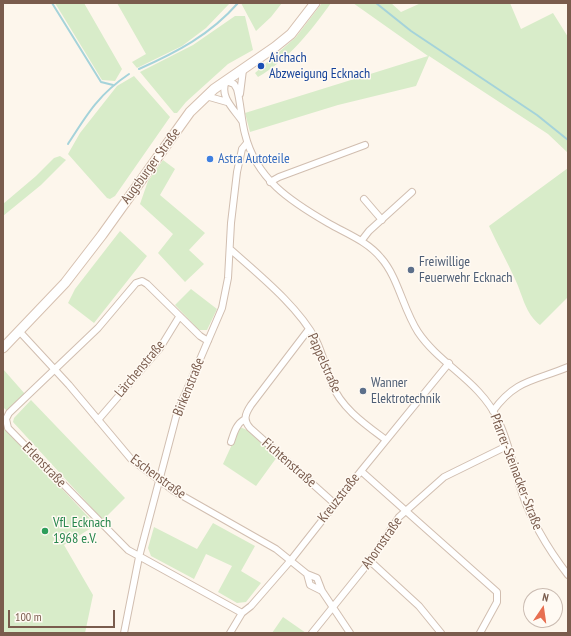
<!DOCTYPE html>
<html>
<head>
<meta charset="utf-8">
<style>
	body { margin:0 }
	#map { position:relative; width:571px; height:636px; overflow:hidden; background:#fdf6ec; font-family:"PT Sans Narrow",sans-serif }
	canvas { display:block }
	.frame { position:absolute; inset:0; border:4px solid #7a5c4d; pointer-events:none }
	.north { position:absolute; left:523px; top:588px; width:40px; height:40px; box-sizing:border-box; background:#fffaf3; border:1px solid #cabbb1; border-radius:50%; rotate:13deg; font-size:11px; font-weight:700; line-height:16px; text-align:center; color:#7a5c4d }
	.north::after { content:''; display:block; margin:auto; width:14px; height:18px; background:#e76f51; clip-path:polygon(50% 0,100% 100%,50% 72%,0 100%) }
	.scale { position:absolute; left:8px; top:610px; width:107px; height:18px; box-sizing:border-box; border:2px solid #7a5c4d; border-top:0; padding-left:5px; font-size:12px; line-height:14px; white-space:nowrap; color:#7a5c4d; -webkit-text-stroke:3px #fffaf3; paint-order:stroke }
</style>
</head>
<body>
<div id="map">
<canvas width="571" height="636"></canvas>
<div class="frame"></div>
<div class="north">N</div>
<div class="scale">100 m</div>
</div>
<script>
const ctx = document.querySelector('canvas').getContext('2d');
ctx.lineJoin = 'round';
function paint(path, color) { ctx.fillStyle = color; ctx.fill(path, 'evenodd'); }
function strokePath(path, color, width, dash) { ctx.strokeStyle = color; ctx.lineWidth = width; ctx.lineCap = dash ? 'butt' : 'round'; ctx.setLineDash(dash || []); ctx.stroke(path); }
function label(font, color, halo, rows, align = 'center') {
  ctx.font = font + ' "PT Sans Narrow",sans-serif'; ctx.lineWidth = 3; ctx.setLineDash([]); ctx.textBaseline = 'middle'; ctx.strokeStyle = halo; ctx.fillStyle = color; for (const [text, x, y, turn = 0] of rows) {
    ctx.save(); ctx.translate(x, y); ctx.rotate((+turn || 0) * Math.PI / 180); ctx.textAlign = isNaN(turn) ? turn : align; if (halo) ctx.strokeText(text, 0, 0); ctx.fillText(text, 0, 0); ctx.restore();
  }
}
paint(new Path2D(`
	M 55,3 L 84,3 L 122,69 L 115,81 L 102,80 Z
	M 117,3 L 230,3 L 206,28 L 182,46 L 137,68 L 132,62 L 146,54 Z
	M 241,3 L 282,3 L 271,17 L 256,31 Z
	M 322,3 L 331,3 C 311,31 288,60 258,77 L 255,73 L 296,37 Z
	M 353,3 L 391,3 L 401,12 L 421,3 L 510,3 L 521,29 L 553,13 L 568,37 L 568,153 L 548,134 L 429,56 L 416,86 L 338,105 L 250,132 L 245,113 L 428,56 Z
	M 235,16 L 245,16 L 253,50 L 228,64 L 186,102 L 177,113 L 174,113 L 140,72 L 193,45 Z
	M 134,76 L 170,117 L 115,196 L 110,199 L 107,198 L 68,154 L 80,133 L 117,86 Z
	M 60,156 L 66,160 L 41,185 L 3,216 L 3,204 L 36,176 L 54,158 Z
	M 163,160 L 175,169 L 160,195 L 205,233 L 189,250 L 204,264 L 185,282 L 158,253 L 173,234 L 140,204 L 148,181 Z
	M 568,168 L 568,297 L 540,325 C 525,313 523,296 515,279 C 507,261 497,244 489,226 Z
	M 120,231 L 147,256 L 94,323 L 68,303 L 75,289 Z
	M 191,289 L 217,309 L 207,330 L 199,330 L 175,305 Z
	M 3,369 L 25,394 L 7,411 L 3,407 Z
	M 31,400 L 125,498 L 103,520 L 13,422 L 14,418 Z
	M 3,426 L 96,525 L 64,545 L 93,595 L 85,633 L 3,633 Z
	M 240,427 L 247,430 L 277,457 L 256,486 L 223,464 Z
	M 213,523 L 255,546 L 241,571 L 261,583 L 246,602 L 237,603 L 218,592 L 232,566 L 206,554 L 194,579 L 151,556 L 148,548 L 154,527 L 197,549 Z
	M 283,617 L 306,633 L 272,633 Z`), '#d8ecc9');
strokePath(new Path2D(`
	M 52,3 L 101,82 L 113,85
	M 376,3 L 411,31 L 537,115 L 568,140
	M 139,69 C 177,52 210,35 238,3
	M 68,144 C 87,114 99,94 129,74`), '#a5d3da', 2);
const street = new Path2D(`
	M 240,94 L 243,70
	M 206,96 L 227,102
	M 242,121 C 234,109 219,97 226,81 L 234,84 L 237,89 C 241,104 241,119 245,134 C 256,179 290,201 328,223 C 347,234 367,241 381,258 C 398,277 403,309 418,332 C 440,365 480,381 498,420 C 509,442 513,467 521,490 C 531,521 548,549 568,575
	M 270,182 L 279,177 L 365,145
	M 364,199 L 382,220
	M 362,240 L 369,231 L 412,192
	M 230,249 C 259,275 298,306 316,340 C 323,354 326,369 332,384 C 341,408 366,425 386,440
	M 309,329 L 251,405 C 245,414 243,420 250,428 L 335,504
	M 20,332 L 69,385 L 131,459 L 174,491 L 276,549 L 307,574 L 317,578 L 322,591 L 350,633
	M 208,341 L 200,336 L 147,284 L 142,281 L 136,283 L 98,328 L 9,413 L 6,419 L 8,428 L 128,550 L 242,613
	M 493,411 C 516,379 535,381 568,367
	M 98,420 L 160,348 L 179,317
	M 231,442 C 234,433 236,424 245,419
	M 361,471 L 497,592 L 497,602 L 480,633
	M 370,561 L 419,606 L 441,633
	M 307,574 L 310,585 L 322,591
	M 124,633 L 139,557 L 177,413 L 222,308 L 228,278 L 231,223 L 237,172 L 242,149 L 247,143
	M 230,633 L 242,613 L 251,606 L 291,560 L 361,471 L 449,363
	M 312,633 L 370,561 L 399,517 L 444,477 L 507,446`);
const secondary = new Path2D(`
	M 3,348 L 65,283 L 102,235 L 190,112 L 214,89 L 275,47 L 291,34 L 315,3`);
strokePath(street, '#d1beb0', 8);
strokePath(secondary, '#d6c0b0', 11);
strokePath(street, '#fff', 6);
strokePath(secondary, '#fff', 9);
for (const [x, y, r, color] of [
	[261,66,4,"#1a4fb4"],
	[210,159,4,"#3f7fe0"],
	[411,270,4,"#5c6f8a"],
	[363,391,4,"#5c6f8a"],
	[45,531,4,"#2e9e5b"]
]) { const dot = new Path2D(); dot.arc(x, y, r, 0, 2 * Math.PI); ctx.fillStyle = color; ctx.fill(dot); strokePath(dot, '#fffaf3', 1.5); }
label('14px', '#164399', '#fffaf3', [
	["Aichach",269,58],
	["Abzweigung Ecknach",269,74]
], 'left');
label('14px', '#366cbe', '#fffaf3', [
	["Astra Autoteile",218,159]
], 'left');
label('14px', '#7a5c4d', '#fffaf3', [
	["Augsburger Straße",151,166,-54],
	["Pappelstraße",324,363,66],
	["Lärchenstraße",140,369,-50],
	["Birkenstraße",189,387,-68],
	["Fichtenstraße",289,463,41],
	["Erlenstraße",44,465,46],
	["Pfarrer-Steinacker-Straße",516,472,69],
	["Eschenstraße",158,477,36],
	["Kreuzstraße",339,498,-52],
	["Ahornstraße",382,543,-55]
]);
label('14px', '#4e5e75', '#fffaf3', [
	["Freiwillige",419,262],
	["Feuerwehr Ecknach",419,278],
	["Wanner",371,383],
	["Elektrotechnik",371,399]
], 'left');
label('14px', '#27864d', '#fffaf3', [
	["VfL Ecknach",53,523],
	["1968 e.V.",53,539]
], 'left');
</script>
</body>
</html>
